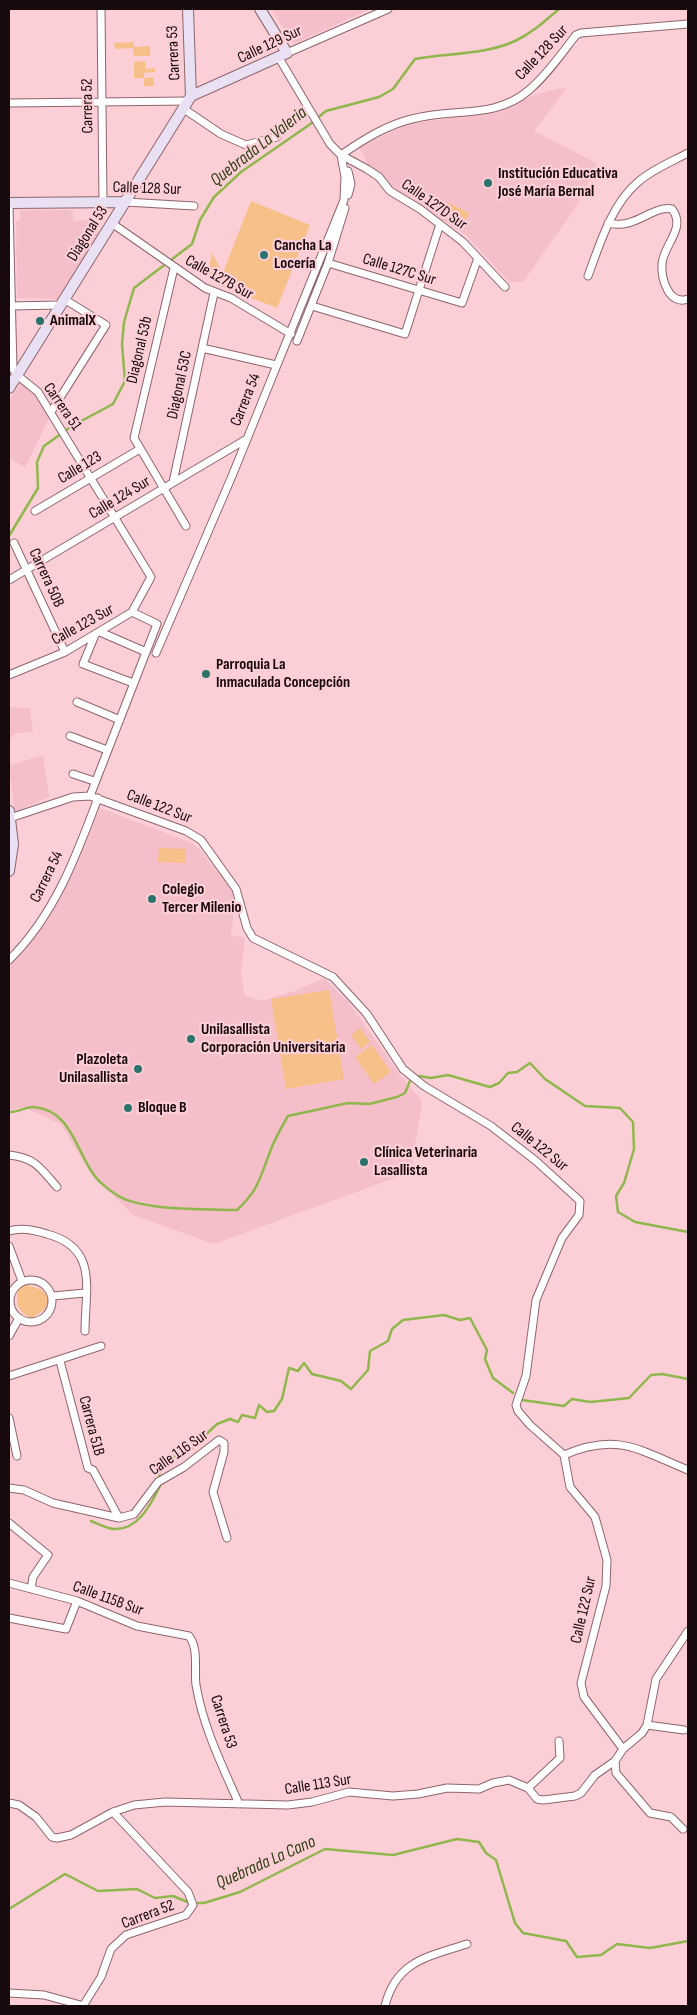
<!DOCTYPE html>
<html>
<head>
<meta charset="utf-8">
<style>
	body { margin:0 }
	#map { position:relative; width:697px; height:2015px; overflow:hidden; background:#fcced6; font-family:"Sofia Sans Condensed",sans-serif }
	canvas { display:block }
	.frame { position:absolute; inset:0; border:10px solid #17090c; pointer-events:none }
</style>
</head>
<body>
<div id="map">
<canvas width="697" height="2015"></canvas>
<div class="frame"></div>
</div>
<script>
const ctx = document.querySelector('canvas').getContext('2d');
ctx.lineJoin = 'round';
function paint(path, color) { ctx.fillStyle = color; ctx.fill(path, 'evenodd'); }
function strokePath(path, color, width, dash) { ctx.strokeStyle = color; ctx.lineWidth = width; ctx.lineCap = dash ? 'butt' : 'round'; ctx.setLineDash(dash || []); ctx.stroke(path); }
function label(font, color, halo, rows, align = 'center') {
  ctx.font = font + ' "Sofia Sans Condensed",sans-serif'; ctx.lineWidth = 4.5; ctx.setLineDash([]); ctx.textBaseline = 'middle'; ctx.strokeStyle = halo; ctx.fillStyle = color; for (const [text, x, y, turn = 0] of rows) {
    ctx.save(); ctx.translate(x, y); ctx.rotate((+turn || 0) * Math.PI / 180); ctx.textAlign = isNaN(turn) ? turn : align; if (halo) ctx.strokeText(text, 0, 0); ctx.fillText(text, 0, 0); ctx.restore();
  }
}
paint(new Path2D(`
	M 272,9 L 371,9 L 293,44 Z
	M 560,88 L 566,89 L 534,131 L 598,164 L 576,207 L 523,282 L 509,282 L 467,236 L 402,194 L 369,167 L 359,147 L 410,123 L 495,113 L 534,95 Z
	M 20,210 L 68,210 L 73,212 L 73,221 L 97,220 L 98,236 L 58,299 L 17,298 L 16,221 L 20,221 Z
	M 21,383 L 36,394 L 50,416 L 25,468 L 9,457 L 9,400 Z
	M 9,707 L 30,708 L 33,732 L 16,733 L 9,740 Z
	M 43,755 L 49,797 L 15,812 L 9,766 Z
	M 100,808 L 192,843 L 201,851 L 231,888 L 235,902 L 231,935 L 245,937 L 241,974 L 245,996 L 262,1001 L 295,991 L 324,978 L 348,1002 L 401,1076 L 422,1101 L 411,1172 L 214,1244 L 133,1215 L 111,1193 L 79,1155 L 61,1124 L 24,1107 L 9,1110 L 9,965 L 46,923 L 63,894 Z`), '#f4bfc9');
paint(new Path2D(`
	M 134,42 L 134,47 L 150,46 L 150,56 L 134,56 L 133,48 L 115,49 L 114,43 Z
	M 145,61 L 146,69 L 155,68 L 155,72 L 144,73 L 144,78 L 153,77 L 154,86 L 144,86 L 144,78 L 134,78 L 134,62 Z
	M 251,201 L 310,225 L 277,308 L 218,285 Z
	M 447,202 L 469,213 L 463,226 L 441,216 Z
	M 212,253 L 220,268 L 213,281 L 208,273 Z
	M 159,848 L 186,849 L 185,863 L 158,862 Z
	M 329,990 L 344,1079 L 286,1089 L 271,999 Z
	M 360,1028 L 370,1042 L 361,1049 L 351,1035 Z
	M 372,1045 L 391,1072 L 374,1084 L 355,1057 Z
	M 27,1285 L 42,1290 L 50,1298 L 44,1310 L 32,1318 C 17,1313 14,1300 20,1286 Z`), '#f7c088');
strokePath(new Path2D(`
	M 9,536 L 38,488 L 37,462 L 44,446 L 72,426 L 113,404 L 125,381 L 122,344 L 124,322 L 134,288 L 192,244 L 200,220 L 214,197 L 241,172 L 309,125 L 326,111 L 379,97 L 393,89 L 415,59 C 446,53 485,55 515,41 C 532,33 545,21 559,9
	M 9,1112 C 18,1113 26,1106 34,1107 C 71,1110 76,1151 94,1175 C 99,1182 110,1191 117,1195 C 140,1211 207,1209 237,1210 C 259,1189 259,1180 270,1152 C 274,1140 281,1128 288,1116 L 348,1103 L 369,1104 L 397,1097 L 405,1093 L 410,1081 L 419,1076 L 431,1078 L 448,1075 L 490,1087 L 499,1083 L 508,1073 L 517,1072 L 530,1063 L 545,1079 L 585,1106 L 620,1108 L 633,1122 L 634,1149 L 624,1183 L 616,1196 L 618,1212 L 635,1222 L 688,1232
	M 522,1400 L 564,1406 L 572,1399 L 590,1402 L 629,1398 L 651,1375 L 662,1374 L 688,1379
	M 160,1479 L 159,1474 L 165,1461 L 192,1448 L 217,1424 L 230,1419 L 238,1422 L 242,1415 L 255,1418 L 259,1405 L 267,1412 L 274,1411 L 282,1399 L 289,1368 L 298,1371 L 304,1363 L 312,1374 L 341,1381 L 351,1389 L 368,1370 L 370,1351 L 388,1341 L 392,1329 L 403,1320 L 444,1315 L 460,1320 L 470,1318 L 487,1350 L 485,1359 L 493,1378 L 513,1393
	M 91,1521 C 98,1524 106,1528 113,1529 C 138,1531 151,1504 160,1486
	M 195,1903 L 204,1903 L 240,1892 L 325,1849 L 393,1855 L 457,1839 L 479,1842 L 486,1853 L 496,1860 L 515,1923 L 523,1933 L 566,1941 L 577,1957 L 601,1955 L 617,1944 L 650,1948 L 688,1941
	M 9,1909 L 65,1874 L 98,1891 L 137,1889 L 155,1898 L 173,1896 L 190,1903`), '#90b74d', 2.5);
const street = new Path2D(`
	M 101,9 L 103,202
	M 287,53 L 388,9
	M 9,103 L 188,101
	M 184,109 L 221,134 L 246,145 L 277,137
	M 341,155 C 364,139 388,124 416,118 C 455,108 496,119 529,90 C 547,75 562,53 576,35 L 581,33 L 688,24
	M 341,155 L 367,169 L 379,177 L 390,191 L 420,209 L 463,242 L 505,287
	M 348,171 L 351,184 L 348,195
	M 126,202 L 194,206
	M 9,207 L 13,369 L 17,375 L 38,392 L 151,577 L 132,612 L 65,652 L 9,675
	M 608,223 C 636,230 652,205 672,209 C 687,228 663,245 662,264 C 661,279 669,306 688,299
	M 113,224 L 205,288 L 231,298 L 291,334
	M 328,263 L 462,303 L 478,258
	M 174,268 L 134,438 L 186,526
	M 588,276 C 600,244 611,205 638,182 C 653,169 671,162 688,153
	M 9,306 L 61,305
	M 312,306 L 405,334 L 440,224
	M 297,341 L 328,263 L 345,208
	M 202,348 L 276,365
	M 51,412 L 106,325 L 64,299
	M 173,482 L 214,293
	M 35,511 L 140,449
	M 14,543 L 65,652
	M 9,580 L 245,440
	M 100,632 L 146,652
	M 95,635 L 83,664 L 133,683
	M 156,653 L 232,476 L 344,200 L 345,177 L 341,155 L 330,144 L 279,58
	M 77,702 L 120,720
	M 70,736 L 107,750
	M 73,774 L 94,781
	M 90,796 L 157,624 L 132,612
	M 10,818 L 73,797 L 90,796 L 186,831 L 201,840 L 236,889 L 247,928 L 253,938 L 333,977 L 367,1014 L 403,1069 L 424,1086 L 491,1126 L 536,1161 L 580,1201 L 579,1215 L 562,1238 L 536,1300 L 526,1376 L 516,1405 L 518,1411 L 530,1425 L 564,1455 L 570,1487 L 595,1517 L 607,1560 L 606,1586 L 581,1683 L 584,1697 L 623,1749
	M 9,960 C 54,916 76,857 98,798
	M 9,1155 C 36,1158 40,1168 57,1187
	M 9,1231 C 21,1227 35,1230 47,1234 C 99,1248 85,1289 85,1331
	M 9,1246 L 22,1281
	M10 1301a21 21 0 1 1 42 0a21 21 0 1 1-42 0Z
	M 53,1296 L 85,1293
	M 9,1336 L 19,1318
	M 60,1361 L 88,1468 L 93,1470 L 119,1518
	M 9,1376 L 101,1346
	M 9,1418 L 17,1456
	M 564,1455 C 618,1432 639,1450 688,1470
	M 9,1488 L 24,1490 L 53,1503 L 119,1518 L 134,1514 L 158,1482 L 184,1467 L 219,1440 L 224,1443 L 224,1452 L 213,1492 L 227,1538
	M 9,1523 L 48,1555 L 33,1577 L 31,1589
	M 9,1583 L 77,1601 L 137,1626 L 189,1636 C 199,1649 194,1670 196,1685 C 203,1727 222,1765 239,1804
	M 9,1618 L 66,1629 L 77,1601
	M 647,1725 L 684,1730
	M 615,1761 L 616,1773 L 650,1813 L 671,1817 L 683,1829
	M 528,1788 L 560,1758 L 559,1741
	M 9,1803 L 19,1805 L 36,1817 L 52,1837 L 57,1838 L 71,1835 L 113,1812 L 134,1805 L 165,1802 L 288,1805 L 312,1802 L 349,1792 L 393,1796 L 418,1794 L 447,1788 L 479,1789 L 493,1783 L 509,1780 L 528,1788 L 537,1799 L 543,1800 L 575,1796 L 581,1793 L 595,1775 L 615,1761 L 623,1749 L 642,1733 L 647,1725 L 656,1679 L 688,1631
	M 9,1993 L 44,1995 L 84,2006
	M 83,2006 L 101,1977 L 111,1949 L 126,1935 L 186,1915 L 193,1905 L 188,1892 L 113,1812
	M 385,2006 C 396,1961 427,1957 467,1944`);
const secondary = new Path2D(`
	M 191,96 L 287,53 L 260,9
	M 9,203 L 126,202
	M 9,388 L 191,96 L 188,9
	M 9,811 L 13,844 L 9,871`);
strokePath(street, '#8d656c', 9);
strokePath(secondary, '#8d656c', 12);
strokePath(street, '#fff', 7);
strokePath(secondary, '#eae0f3', 10);
for (const [x, y, r, color] of [
	[488,183,5,"#2a726c"],
	[264,255,5,"#2a726c"],
	[40,321,5,"#2a726c"],
	[206,674,5,"#2a726c"],
	[152,899,5,"#2a726c"],
	[191,1039,5,"#2a726c"],
	[138,1069,5,"#2a726c"],
	[128,1108,5,"#2a726c"],
	[364,1162,5,"#2a726c"]
]) { const dot = new Path2D(); dot.arc(x, y, r, 0, 2 * Math.PI); ctx.fillStyle = color; ctx.fill(dot); strokePath(dot, '#fcced6', 2); }
label('16px', '#17090c', '#fcced6', [
	["Calle 129 Sur",270,45,-25],
	["Carrera 53",174,53,-93],
	["Calle 128 Sur",542,53,-47],
	["Carrera 52",88,106,-91],
	["Calle 128 Sur",147,189,2],
	["Calle 127D Sur",434,205,35],
	["Diagonal 53",88,234,-58],
	["Calle 127C Sur",399,270,17],
	["Calle 127B Sur",219,278,29],
	["Diagonal 53b",140,350,-77],
	["Diagonal 53C",180,385,-78],
	["Carrera 54",246,400,-68],
	["Carrera 51",62,407,55],
	["Calle 123",80,468,-31],
	["Calle 124 Sur",120,498,-31],
	["Carrera 50B",46,578,65],
	["Calle 123 Sur",83,625,-29],
	["Calle 122 Sur",159,807,21],
	["Carrera 54",47,877,-64],
	["Calle 122 Sur",539,1147,39],
	["Carrera 51B",91,1426,75],
	["Calle 116 Sur",179,1453,-35],
	["Calle 115B Sur",108,1599,20],
	["Calle 122 Sur",584,1610,-77],
	["Carrera 53",223,1722,72],
	["Calle 113 Sur",318,1785,-9],
	["Carrera 52",148,1915,-21]
]);
label('bold 16px', '#17090c', '#fcced6', [
	["Institución Educativa",498,174],
	["José María Bernal",498,192],
	["Cancha La",274,246],
	["Locería",274,264],
	["AnimalX",50,321],
	["Parroquia La",216,665],
	["Inmaculada Concepción",216,683],
	["Colegio",162,890],
	["Tercer Milenio",162,908],
	["Unilasallista",201,1030],
	["Corporación Universitaria",201,1048],
	["Plazoleta",128,1060,"right"],
	["Unilasallista",128,1078,"right"],
	["Bloque B",138,1108],
	["Clínica Veterinaria",374,1153],
	["Lasallista",374,1171]
], 'left');
label('italic 18px', '#314015', '#fcced6', [
	["Quebrada La Valeria",259,147,-38],
	["Quebrada La Cano",266,1863,-24]
]);
</script>
</body>
</html>
